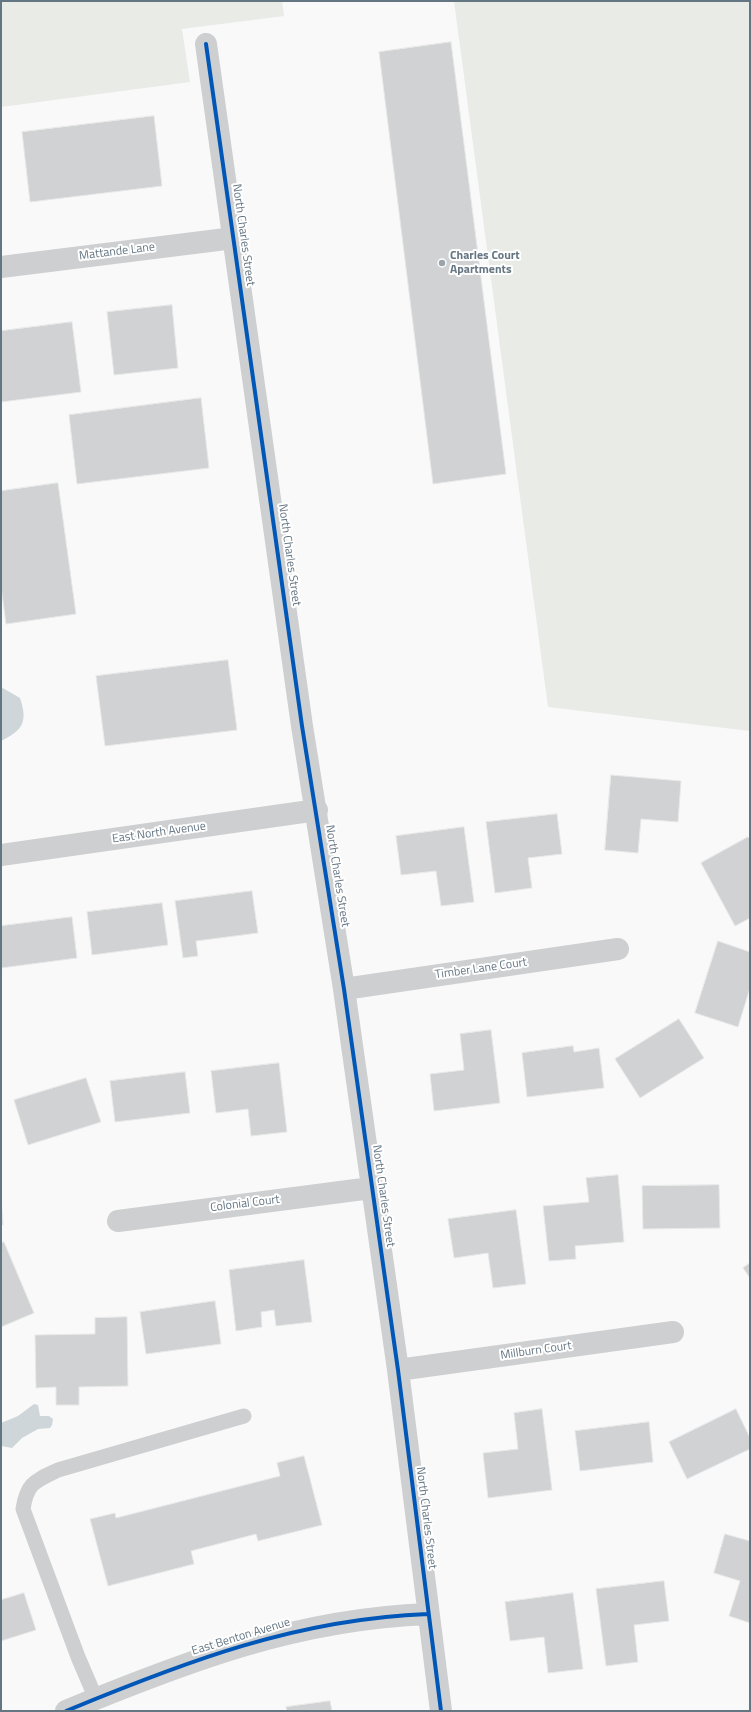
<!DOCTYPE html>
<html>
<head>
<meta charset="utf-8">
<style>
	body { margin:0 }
	#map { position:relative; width:751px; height:1712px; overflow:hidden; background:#f9f9f9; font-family:"Titillium Web",sans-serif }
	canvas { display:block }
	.frame { position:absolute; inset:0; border:2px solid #657683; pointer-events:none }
</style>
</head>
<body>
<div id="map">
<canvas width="751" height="1712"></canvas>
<div class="frame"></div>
</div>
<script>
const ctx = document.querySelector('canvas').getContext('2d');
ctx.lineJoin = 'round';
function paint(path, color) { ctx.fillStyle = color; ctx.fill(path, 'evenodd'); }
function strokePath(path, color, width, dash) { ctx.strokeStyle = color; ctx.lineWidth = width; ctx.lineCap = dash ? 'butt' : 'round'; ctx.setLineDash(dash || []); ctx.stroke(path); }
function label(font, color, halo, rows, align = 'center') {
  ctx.font = font + ' "Titillium Web",sans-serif'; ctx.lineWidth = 4; ctx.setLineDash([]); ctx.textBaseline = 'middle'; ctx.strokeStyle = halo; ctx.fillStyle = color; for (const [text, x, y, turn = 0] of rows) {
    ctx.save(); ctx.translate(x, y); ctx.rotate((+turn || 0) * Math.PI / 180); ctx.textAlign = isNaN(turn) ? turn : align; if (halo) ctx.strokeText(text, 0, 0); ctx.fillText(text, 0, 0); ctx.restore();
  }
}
paint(new Path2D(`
	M 1,1 L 282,1 L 284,16 L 182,29 L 190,82 L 1,107 Z
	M 454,1 L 750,1 L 750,731 L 548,707 Z`), '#e8ebe6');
paint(new Path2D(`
	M 1,687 L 20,698 C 28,722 23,730 1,741 Z
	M 34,1404 L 38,1405 L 40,1416 L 49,1416 L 53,1419 L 52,1425 L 50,1428 L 38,1429 L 22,1438 L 12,1448 L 1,1446 L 1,1423 L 18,1416 Z`), '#ced6d9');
const building = new Path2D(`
	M 451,42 L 506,474 L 433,484 L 379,52 Z
	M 154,116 L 162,186 L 30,202 L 22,132 Z
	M 172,305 L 178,368 L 114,375 L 107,312 Z
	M 72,322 L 81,392 L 1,402 L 1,331 Z
	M 201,398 L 209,468 L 77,484 L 69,415 Z
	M 58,483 L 76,614 L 6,624 L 1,586 L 1,491 Z
	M 228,660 L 237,730 L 105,746 L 96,676 Z
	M 611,775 L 681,781 L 678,822 L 641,819 L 638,853 L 605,850 Z
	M 557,814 L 562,854 L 528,858 L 532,888 L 495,893 L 486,822 Z
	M 464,827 L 474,902 L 441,906 L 436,871 L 401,875 L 396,836 Z
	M 748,837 L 750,839 L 750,918 L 735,926 L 701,863 Z
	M 252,891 L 258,933 L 196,941 L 198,956 L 183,958 L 175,901 Z
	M 162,903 L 168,945 L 92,955 L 87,912 Z
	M 72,917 L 77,958 L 1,968 L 1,926 Z
	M 718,941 L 750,952 L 750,988 L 738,1027 L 695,1013 Z
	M 679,1019 L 704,1058 L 640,1098 L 615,1059 Z
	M 491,1030 L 500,1103 L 434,1111 L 430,1074 L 464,1070 L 460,1034 Z
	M 573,1046 L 574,1052 L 599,1048 L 604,1088 L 527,1097 L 522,1053 Z
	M 279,1063 L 287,1132 L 251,1136 L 248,1109 L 216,1113 L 211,1071 Z
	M 185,1072 L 190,1113 L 115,1122 L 110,1081 Z
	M 86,1078 L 101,1122 L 28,1145 L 14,1100 Z
	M 618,1175 L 624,1242 L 575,1246 L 576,1259 L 549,1261 L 543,1206 L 589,1202 L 586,1178 Z
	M 719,1185 L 720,1228 L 643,1229 L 642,1186 Z
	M 1,1196 L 3,1225 L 1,1225 Z
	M 516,1210 L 526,1284 L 493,1288 L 488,1253 L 454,1258 L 448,1219 Z
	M 4,1242 L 34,1313 L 1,1327 L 1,1243 Z
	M 304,1260 L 312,1322 L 276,1326 L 274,1310 L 261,1312 L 262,1327 L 236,1331 L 229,1270 Z
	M 750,1263 L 750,1278 L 743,1268 Z
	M 215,1301 L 221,1344 L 146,1354 L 140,1312 Z
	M 127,1317 L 128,1386 L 79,1387 L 79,1405 L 56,1405 L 56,1387 L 36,1388 L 35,1335 L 95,1334 L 95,1318 Z
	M 542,1409 L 552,1490 L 488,1498 L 483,1453 L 518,1449 L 514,1413 Z
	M 736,1409 L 750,1438 L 750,1449 L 687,1479 L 669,1442 Z
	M 649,1422 L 653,1462 L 580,1471 L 575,1431 Z
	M 304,1456 L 322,1525 L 258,1541 L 256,1534 L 191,1551 L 194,1564 L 108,1586 L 90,1519 L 115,1513 L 116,1518 L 280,1476 L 277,1463 Z
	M 725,1534 L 750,1541 L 750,1623 L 729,1616 L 740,1581 L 714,1573 Z
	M 664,1581 L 669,1621 L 634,1625 L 638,1662 L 606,1666 L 596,1589 Z
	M 24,1593 L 36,1630 L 1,1641 L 1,1600 Z
	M 573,1593 L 583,1669 L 548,1673 L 544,1637 L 510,1641 L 505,1602 Z
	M 330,1701 L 332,1711 L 287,1711 L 286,1707 Z`);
paint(building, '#d0d2d3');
strokePath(building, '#e8e8e8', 1);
strokePath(new Path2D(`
	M 96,1699 L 78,1657 L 23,1509 C 27,1483 35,1481 58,1470 L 244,1416`), '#cecfd0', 15);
strokePath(new Path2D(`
	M 206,44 L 302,726 L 344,989 L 398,1370 L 441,1711
	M 1,267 L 234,238
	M 1,855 L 317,810
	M 344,989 L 618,949
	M 118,1221 L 371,1188
	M 398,1370 L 673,1332
	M 66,1711 C 187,1661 297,1619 428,1614`), '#cecfd0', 22);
strokePath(new Path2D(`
	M 206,44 L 302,726 L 344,989 L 398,1370 L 441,1711
	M 66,1711 C 187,1661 297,1619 428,1614`), '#0057b8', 4);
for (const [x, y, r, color] of [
	[442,263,4,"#99a4ac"]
]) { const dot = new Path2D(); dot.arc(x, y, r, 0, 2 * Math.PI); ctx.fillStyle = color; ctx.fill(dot); strokePath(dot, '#fff', 1.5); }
label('12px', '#657683', '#fff', [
	["North Charles Street",243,235,82],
	["Mattande Lane",117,252,-7],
	["North Charles Street",289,555,82],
	["East North Avenue",159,833,-8],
	["North Charles Street",337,876,81],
	["Timber Lane Court",481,969,-8],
	["North Charles Street",383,1196,82],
	["Colonial Court",245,1204,-7],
	["Millburn Court",536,1351,-8],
	["North Charles Street",426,1518,83],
	["East Benton Avenue",241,1637,-17]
]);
label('bold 12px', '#657683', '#fff', [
	["Charles Court",450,256],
	["Apartments",450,270]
], 'left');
</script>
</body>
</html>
